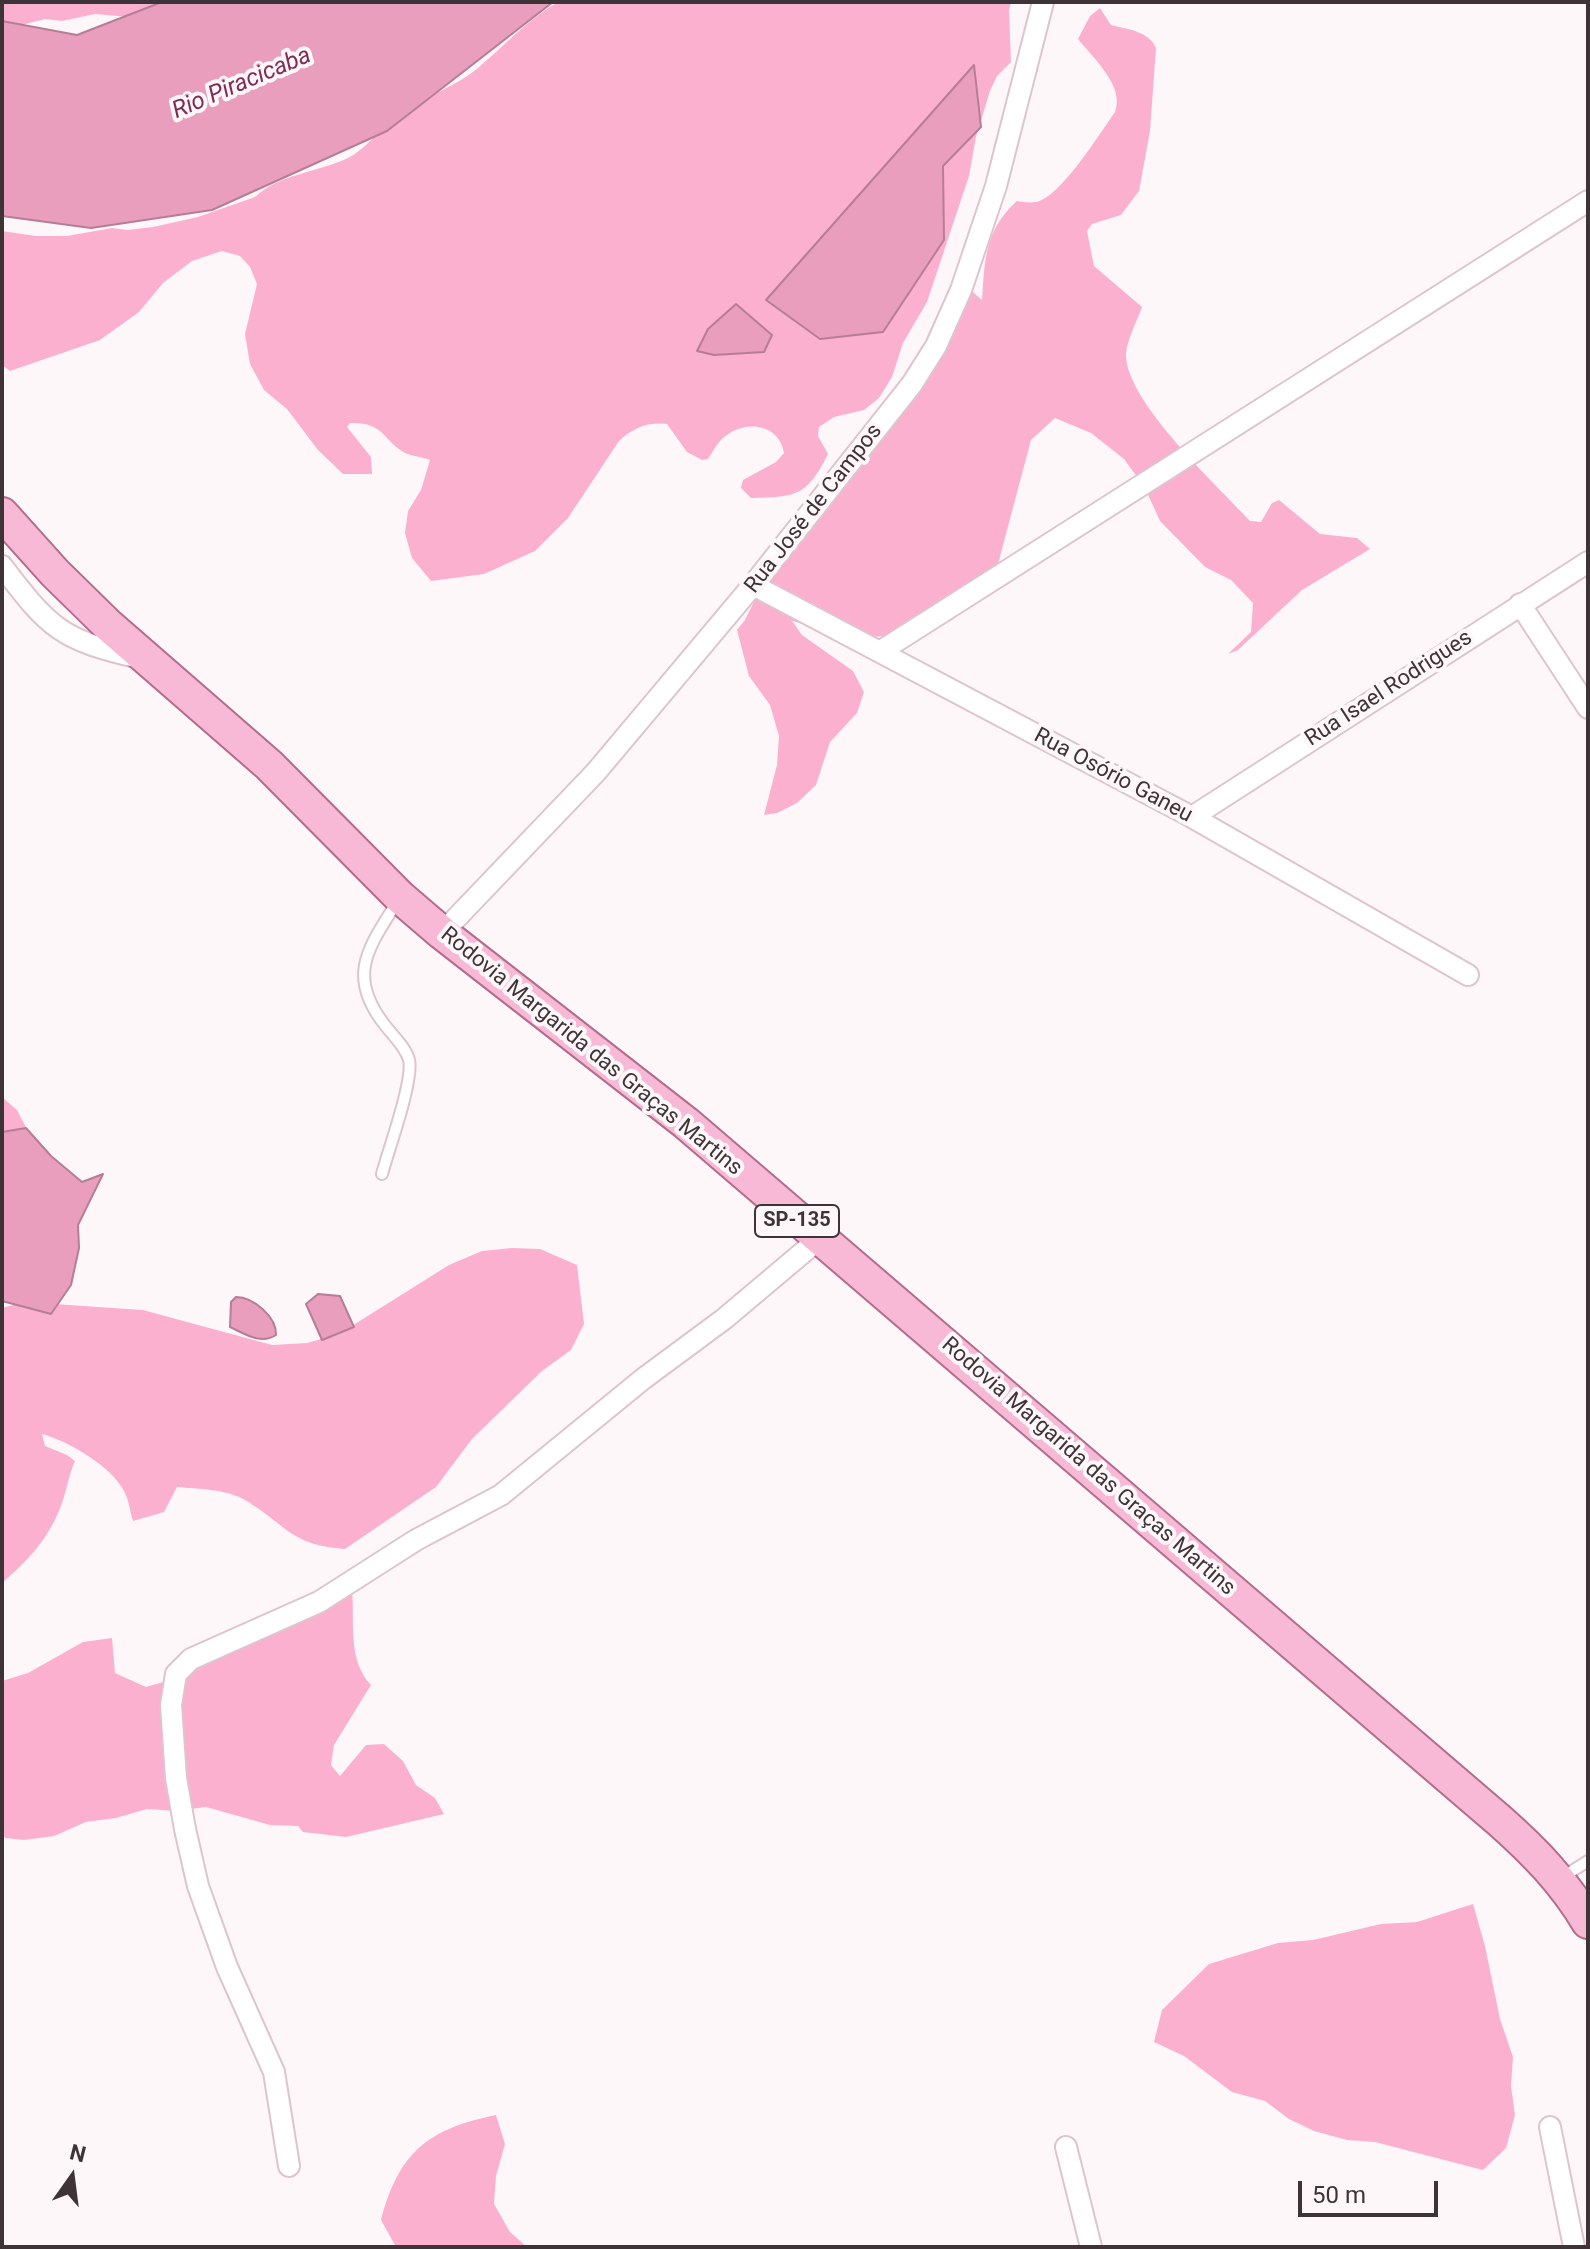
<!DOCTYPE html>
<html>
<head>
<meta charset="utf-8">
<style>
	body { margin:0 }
	#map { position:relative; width:1590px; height:2249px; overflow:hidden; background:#fdf7fa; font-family:Roboto,sans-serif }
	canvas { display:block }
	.frame { position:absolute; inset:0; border:4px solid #3e3438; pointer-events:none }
	.north { position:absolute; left:32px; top:2137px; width:80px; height:80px; -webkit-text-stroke:6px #fdf7fa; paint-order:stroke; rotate:14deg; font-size:22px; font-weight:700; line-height:32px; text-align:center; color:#3e3438 }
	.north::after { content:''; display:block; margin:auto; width:28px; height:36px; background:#3e3438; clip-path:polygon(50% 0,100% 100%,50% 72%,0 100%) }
	.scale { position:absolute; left:1298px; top:2181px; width:140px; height:36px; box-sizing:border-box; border:4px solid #3e3438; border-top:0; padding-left:10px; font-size:24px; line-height:28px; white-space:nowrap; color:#3e3438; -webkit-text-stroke:6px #fdf7fa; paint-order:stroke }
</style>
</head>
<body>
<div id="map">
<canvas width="1590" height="2249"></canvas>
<div class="frame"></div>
<div class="north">N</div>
<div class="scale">50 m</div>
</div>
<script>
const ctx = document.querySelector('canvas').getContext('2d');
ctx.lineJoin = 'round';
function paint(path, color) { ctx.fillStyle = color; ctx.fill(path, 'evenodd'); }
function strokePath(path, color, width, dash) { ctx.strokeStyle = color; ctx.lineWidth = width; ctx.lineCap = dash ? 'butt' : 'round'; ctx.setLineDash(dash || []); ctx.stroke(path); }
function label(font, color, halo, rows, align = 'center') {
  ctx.font = font + ' Roboto,sans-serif'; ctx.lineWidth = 8; ctx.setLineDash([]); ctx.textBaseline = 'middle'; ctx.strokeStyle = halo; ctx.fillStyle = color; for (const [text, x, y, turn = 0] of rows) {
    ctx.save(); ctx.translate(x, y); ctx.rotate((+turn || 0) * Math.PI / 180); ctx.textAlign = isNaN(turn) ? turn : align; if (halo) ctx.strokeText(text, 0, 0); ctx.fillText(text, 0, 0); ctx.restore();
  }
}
paint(new Path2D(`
	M 2,2 L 213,2 L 130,17 L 95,14 L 62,21 L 45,19 L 2,30 Z
	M 558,2 L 1011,2 L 1009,10 L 1011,62 L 997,76 L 990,91 L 976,137 L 969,176 L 927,302 L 903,343 L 892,377 L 879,398 L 864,410 L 834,417 L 819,427 L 818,436 L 828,454 C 807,496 797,497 751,498 L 741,488 L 743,480 L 776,462 L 784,453 C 779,423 744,419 723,438 C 717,443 713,452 708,459 L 702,460 L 687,452 L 667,424 C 646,422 634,428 619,441 L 568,518 L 535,551 L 484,574 L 431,581 L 412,558 L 405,533 L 408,511 L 421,490 L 430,460 C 422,457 412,456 405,453 C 382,440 385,422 350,423 L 347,427 L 371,457 L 372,474 L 343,474 L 318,450 L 287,409 L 264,390 L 250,364 L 245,334 L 257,284 L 250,267 L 240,256 L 222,251 L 192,261 L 163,283 L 139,312 L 100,340 L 10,371 L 2,365 L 2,231 L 36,236 L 67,236 L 112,228 L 127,230 L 153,227 L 198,217 L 255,197 C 279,174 319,172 348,158 C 364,150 374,135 389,124 C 402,115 416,104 430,97 C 446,88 465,79 478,68 C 504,46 527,20 558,2 Z
	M 1100,8 L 1111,25 C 1127,29 1149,31 1156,48 L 1150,131 L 1139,191 L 1121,215 L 1092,224 L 1087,231 L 1094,266 L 1142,307 C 1137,321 1127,340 1126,354 C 1125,401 1218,486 1250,521 L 1261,522 L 1272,503 L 1279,500 L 1320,534 L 1357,538 L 1370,549 L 1302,590 L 1238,650 L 1228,654 L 1251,632 L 1253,603 L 1231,580 L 1205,567 L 1160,521 L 1145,488 L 1124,459 L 1091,433 L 1055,418 L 1031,440 L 997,568 L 974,579 L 894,635 L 861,638 L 792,621 L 802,635 L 853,671 L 864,692 L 857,713 L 830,742 L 816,785 L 797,803 L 777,813 L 764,815 L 777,765 L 779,736 L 770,705 L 749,676 L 737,630 L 745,620 L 772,565 L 884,419 L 946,304 L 964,284 L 982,300 C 985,260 984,231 1017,201 C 1023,202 1030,203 1036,202 C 1060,198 1100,133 1115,112 C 1125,86 1093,58 1078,39 L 1090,16 Z
	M 2,1097 L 17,1110 L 30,1135 L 49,1152 L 47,1165 L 2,1189 Z
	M 512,1248 L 540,1249 L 577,1265 L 584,1324 L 571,1350 L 542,1371 L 472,1439 L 436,1487 L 345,1549 C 290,1545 287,1525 245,1500 C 226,1489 198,1489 177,1487 L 164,1512 L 133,1521 C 130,1512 129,1500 124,1491 C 111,1466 68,1441 42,1434 L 45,1446 L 67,1455 L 75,1461 C 69,1474 67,1489 62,1503 C 50,1537 29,1560 2,1583 L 2,1308 L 24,1302 L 143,1310 L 272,1345 L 307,1343 L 339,1334 L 449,1265 L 482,1251 Z
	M 352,1590 C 355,1621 347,1660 371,1685 L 334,1745 L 331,1765 L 340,1776 L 366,1745 L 384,1744 L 403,1761 L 416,1785 L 435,1798 L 444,1814 L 346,1837 L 303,1832 L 298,1826 L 270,1825 L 206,1807 L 176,1811 L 147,1809 L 116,1818 L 86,1822 L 54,1836 L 24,1840 L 5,1838 L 2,1833 L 2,1681 L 28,1673 L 83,1642 L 112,1638 L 115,1673 L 146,1687 L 177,1678 L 235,1640 L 283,1629 L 319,1611 Z
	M 1473,1904 L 1485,1946 L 1500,2019 L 1513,2057 L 1511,2086 L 1515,2115 L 1506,2148 L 1483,2170 L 1375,2142 L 1347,2140 L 1314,2131 L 1289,2119 L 1265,2101 L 1232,2092 L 1184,2056 L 1154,2042 L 1162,2010 L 1209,1964 L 1278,1943 L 1313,1940 L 1381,1924 L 1417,1922 Z
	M 496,2115 L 505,2144 L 496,2176 L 494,2204 L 510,2232 L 527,2247 L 396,2247 L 381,2220 C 399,2152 428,2129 496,2115 Z`), '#fcb0d0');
const water = new Path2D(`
	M 162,2 L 553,2 L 387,131 L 212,210 L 91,228 L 2,216 L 2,21 L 77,35 Z
	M 974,65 L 981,127 L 943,166 L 944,240 L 883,332 L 820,339 L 766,300 Z
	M 736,304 L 772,335 L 764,352 L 714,355 L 697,351 L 708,329 Z
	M 26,1128 L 51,1156 L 82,1182 L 103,1174 L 78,1225 L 79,1248 L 71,1285 L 51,1314 L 2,1301 L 2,1132 Z
	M 318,1294 L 340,1296 L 354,1327 L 322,1340 L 306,1304 Z
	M 236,1297 C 253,1297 277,1317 276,1335 C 261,1345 245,1334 230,1327 L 231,1302 Z`);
paint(water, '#e99ebe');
strokePath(water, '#b67e96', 2);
const service = new Path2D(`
	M 382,1174 C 388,1151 414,1080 409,1060 C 406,1047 392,1035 384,1024 C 346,975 369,947 397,902
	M 1561,1878 L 1588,1861`);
const minor = new Path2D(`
	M 2,566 C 50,629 61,640 140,658
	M 753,585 L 1192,817 L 1468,975
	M 1520,604 L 1588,708
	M 881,651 L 1588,201
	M 1192,817 L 1588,562
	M 442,933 L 596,772 L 753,585 L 912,384 L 936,346 L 961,290 L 996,186 L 1043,2
	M 1550,2127 L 1574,2247
	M 1066,2147 L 1091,2247
	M 289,2166 L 274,2072 L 227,1967 L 198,1886 L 185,1829 L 176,1778 L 171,1705 L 176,1674 L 191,1659 L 319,1602 L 416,1540 L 501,1495 L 643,1379 L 724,1319 L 819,1239`);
const primary = new Path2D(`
	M 2,514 L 55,573 L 107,624 L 269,765 L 400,897 L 442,933 L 686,1123 L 1500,1821 C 1535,1852 1564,1882 1588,1922`);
strokePath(service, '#dec4ce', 14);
strokePath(minor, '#dec4ce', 24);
strokePath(primary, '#b46c8c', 36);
strokePath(service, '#fff', 10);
strokePath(minor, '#fff', 20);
strokePath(primary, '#f8b9d6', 32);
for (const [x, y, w] of [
	[797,1221,84]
]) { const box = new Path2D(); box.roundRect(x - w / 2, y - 16, w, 32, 6); ctx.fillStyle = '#fdf7fa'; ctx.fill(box); strokePath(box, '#3e3438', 2); }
label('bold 20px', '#3e3438', null, [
	["SP-135",797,1221]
]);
label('22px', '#3e3438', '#fdf7fa', [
	["Rua José de Campos",814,509,-52],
	["Rua Isael Rodrigues",1389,689,-33],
	["Rua Osório Ganeu",1113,776,28],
	["Rodovia Margarida das Graças Martins",591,1052,39],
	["Rodovia Margarida das Graças Martins",1088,1467,41]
]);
label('italic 24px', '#812b57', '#fdf7fa', [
	["Rio Piracicaba",242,84,-23]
]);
</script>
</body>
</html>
